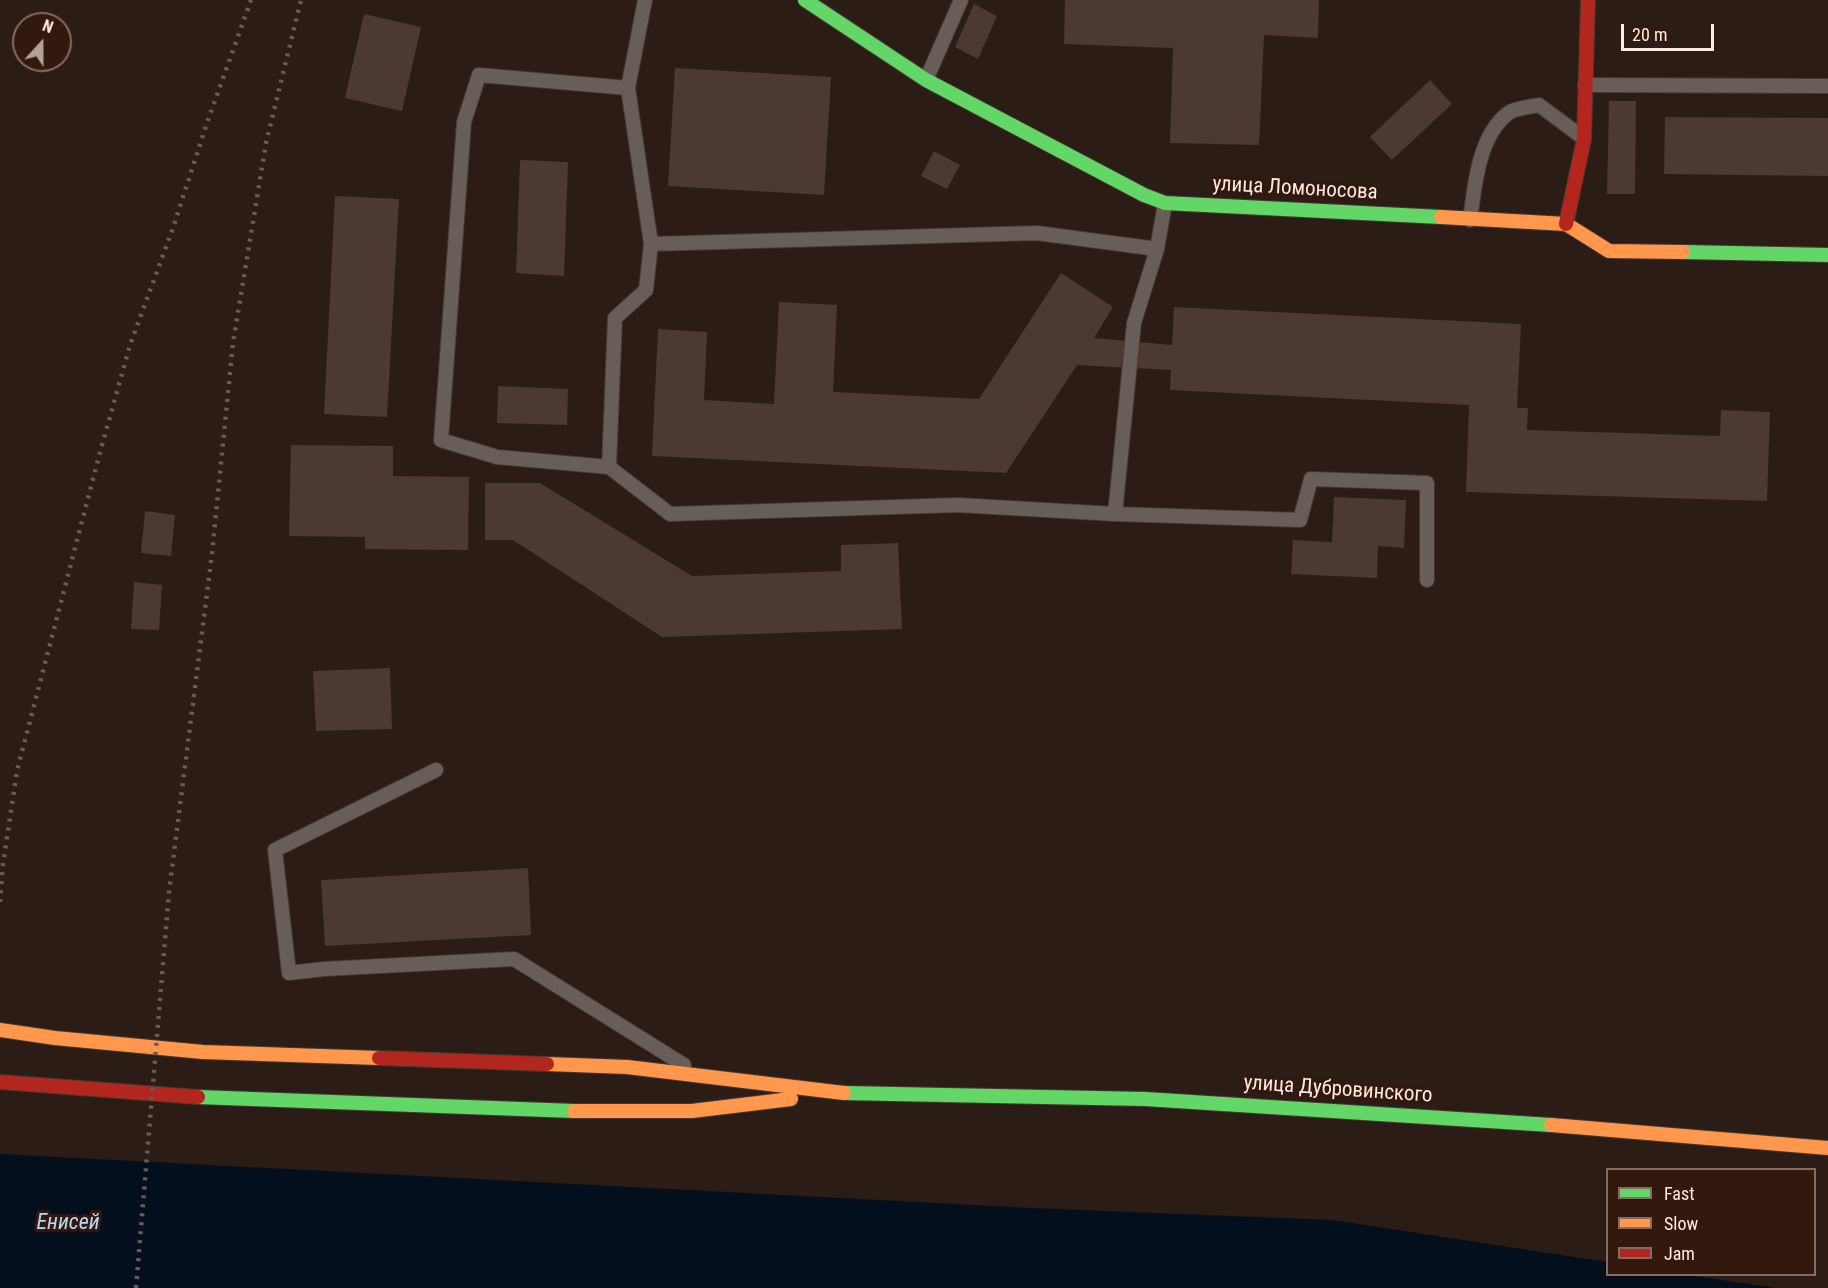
<!DOCTYPE html>
<html>
<head>
<meta charset="utf-8">
<style>
	body { margin:0 }
	#map { position:relative; width:1828px; height:1288px; overflow:hidden; background:#2b1c15; font-family:"Roboto Condensed",sans-serif }
	canvas { display:block }
	.legend { position:absolute; left:1606px; top:1168px; width:210px; height:108px; box-sizing:border-box; background:#33180d; border:2px solid #846c62; margin:0; padding:8px 10px; list-style:none; font-size:18px; color:#feeae2 }
	.legend li { display:flex; align-items:center; gap:12px; height:30px }
	.legend b { width:30px; border:2px solid #846c62 }
	.north { position:absolute; left:12px; top:12px; width:60px; height:60px; box-sizing:border-box; background:#33180d; border:2px solid #846c62; border-radius:50%; rotate:21deg; font-size:16px; font-weight:700; line-height:24px; text-align:center; color:#feeae2 }
	.north::after { content:''; display:block; margin:auto; width:21px; height:27px; background:#b4a29a; clip-path:polygon(50% 0,100% 100%,50% 72%,0 100%) }
	.scale { position:absolute; left:1621px; top:24px; width:93px; height:27px; box-sizing:border-box; border:3px solid #feeae2; border-top:0; padding-left:8px; font-size:18px; line-height:21px; white-space:nowrap; color:#feeae2; -webkit-text-stroke:4px #33180d; paint-order:stroke }
</style>
</head>
<body>
<div id="map">
<canvas width="1828" height="1288"></canvas>
<ul class="legend">
<li><b style="height:8px;background:#63d668"></b>Fast</li>
<li><b style="height:8px;background:#ff974d"></b>Slow</li>
<li><b style="height:8px;background:#b3261e"></b>Jam</li>
</ul>
<div class="north">N</div>
<div class="scale">20 m</div>
</div>
<script>
const ctx = document.querySelector('canvas').getContext('2d');
ctx.lineJoin = 'round';
function paint(path, color) { ctx.fillStyle = color; ctx.fill(path, 'evenodd'); }
function strokePath(path, color, width, dash) { ctx.strokeStyle = color; ctx.lineWidth = width; ctx.lineCap = dash ? 'butt' : 'round'; ctx.setLineDash(dash || []); ctx.stroke(path); }
function label(font, color, halo, rows, align = 'center') {
  ctx.font = font + ' "Roboto Condensed",sans-serif'; ctx.lineWidth = 6; ctx.setLineDash([]); ctx.textBaseline = 'middle'; ctx.strokeStyle = halo; ctx.fillStyle = color; for (const [text, x, y, turn = 0] of rows) {
    ctx.save(); ctx.translate(x, y); ctx.rotate((+turn || 0) * Math.PI / 180); ctx.textAlign = isNaN(turn) ? turn : align; if (halo) ctx.strokeText(text, 0, 0); ctx.fillText(text, 0, 0); ctx.restore();
  }
}
paint(new Path2D(`
	M 0,1154 L 1031,1208 L 1332,1220 L 1607,1262 L 1608,1274 L 1687,1275 L 1776,1288 L 0,1288 Z`), '#040f1d');
paint(new Path2D(`
	M 1065,0 L 1319,0 L 1318,38 L 1264,35 L 1259,145 L 1170,143 L 1173,48 L 1064,44 Z
	M 974,4 L 997,16 L 978,59 L 955,47 Z
	M 364,14 L 421,27 L 402,111 L 345,98 Z
	M 675,68 L 831,77 L 824,195 L 668,186 Z
	M 1430,80 L 1452,104 L 1392,160 L 1370,137 Z
	M 1609,101 L 1636,101 L 1635,194 L 1607,194 Z
	M 1665,117 L 1828,118 L 1828,176 L 1664,174 Z
	M 934,151 L 960,165 L 947,189 L 921,176 Z
	M 520,160 L 568,162 L 564,276 L 516,273 Z
	M 335,196 L 399,199 L 387,417 L 324,414 Z
	M 1061,273 L 1113,307 L 1094,338 L 1172,345 L 1174,307 L 1521,324 L 1517,408 L 1528,408 L 1527,430 L 1720,436 L 1721,410 L 1770,412 L 1767,501 L 1466,492 L 1469,405 L 1170,390 L 1171,370 L 1077,365 L 1006,473 L 652,456 L 658,329 L 707,332 L 704,400 L 774,404 L 779,302 L 837,305 L 833,392 L 979,399 Z
	M 498,386 L 568,389 L 567,425 L 497,423 Z
	M 291,445 L 393,446 L 393,476 L 469,477 L 468,550 L 365,549 L 365,537 L 289,536 Z
	M 485,483 L 540,483 L 692,576 L 841,571 L 841,545 L 898,543 L 902,629 L 662,637 L 513,540 L 485,540 Z
	M 1334,497 L 1406,500 L 1404,548 L 1378,546 L 1377,578 L 1291,574 L 1293,540 L 1332,542 Z
	M 145,511 L 175,515 L 171,556 L 141,553 Z
	M 134,582 L 162,585 L 159,630 L 131,629 Z
	M 390,668 L 392,729 L 316,731 L 313,671 Z
	M 528,868 L 531,935 L 325,946 L 321,880 Z`), '#4c3a32');
const lane = new Path2D(`
	M 926,80 L 961,0
	M 1585,85 L 1828,86
	M 628,88 L 645,0
	M 1470,220 C 1475,185 1478,138 1507,114 C 1514,108 1530,107 1539,105 L 1582,137
	M 651,244 L 1037,233 L 1157,249
	M 609,467 L 615,318 L 646,290 L 651,244 L 628,88 L 479,75 L 464,122 L 441,440 L 497,457 L 609,467 L 670,514 L 958,505 L 1115,514 L 1134,323 L 1157,249 L 1165,203
	M 1115,514 L 1300,520 L 1311,479 L 1427,483 L 1427,580
	M 436,770 L 275,850 L 289,973 L 324,969 L 514,959 L 684,1065`);
const fast = new Path2D(`
	M 805,0 L 926,80 L 1144,195 L 1165,203 L 1441,217
	M 1683,252 L 1828,255
	M 844,1093 L 1145,1099 L 1551,1125
	M 198,1097 L 574,1111`);
const slow = new Path2D(`
	M 1441,217 L 1566,224 L 1609,251 L 1683,252
	M 0,1030 L 55,1038 L 203,1052 L 379,1058
	M 547,1064 L 627,1067 L 844,1093
	M 574,1111 L 692,1111 L 791,1099
	M 1551,1125 L 1828,1148`);
const jam = new Path2D(`
	M 1566,224 L 1584,139 L 1588,0
	M 379,1058 L 547,1064
	M 0,1082 L 198,1097`);
strokePath(lane, '#463934', 16);
strokePath(fast, '#463934', 16);
strokePath(slow, '#463934', 16);
strokePath(jam, '#463934', 16);
strokePath(lane, '#685d57', 14);
strokePath(fast, '#63d668', 14);
strokePath(slow, '#ff974d', 14);
strokePath(jam, '#b3261e', 14);
strokePath(new Path2D(`
	M 0,902 L 3,864 L 17,771 L 99,456 L 130,345 L 173,228 L 207,123 L 251,0
	M 136,1288 L 169,892 L 212,554 L 233,343 L 266,143 L 301,0`), '#675c56', 4.5, [3, 6]);
label('21px', '#feeae2', '#33180d', [
	["улица Ломоносова",1295,189,3],
	["улица Дубровинского",1338,1090,4]
]);
label('italic 22px', '#b4d9f8', '#33180d', [
	["Енисей",68,1223]
]);
</script>
</body>
</html>
